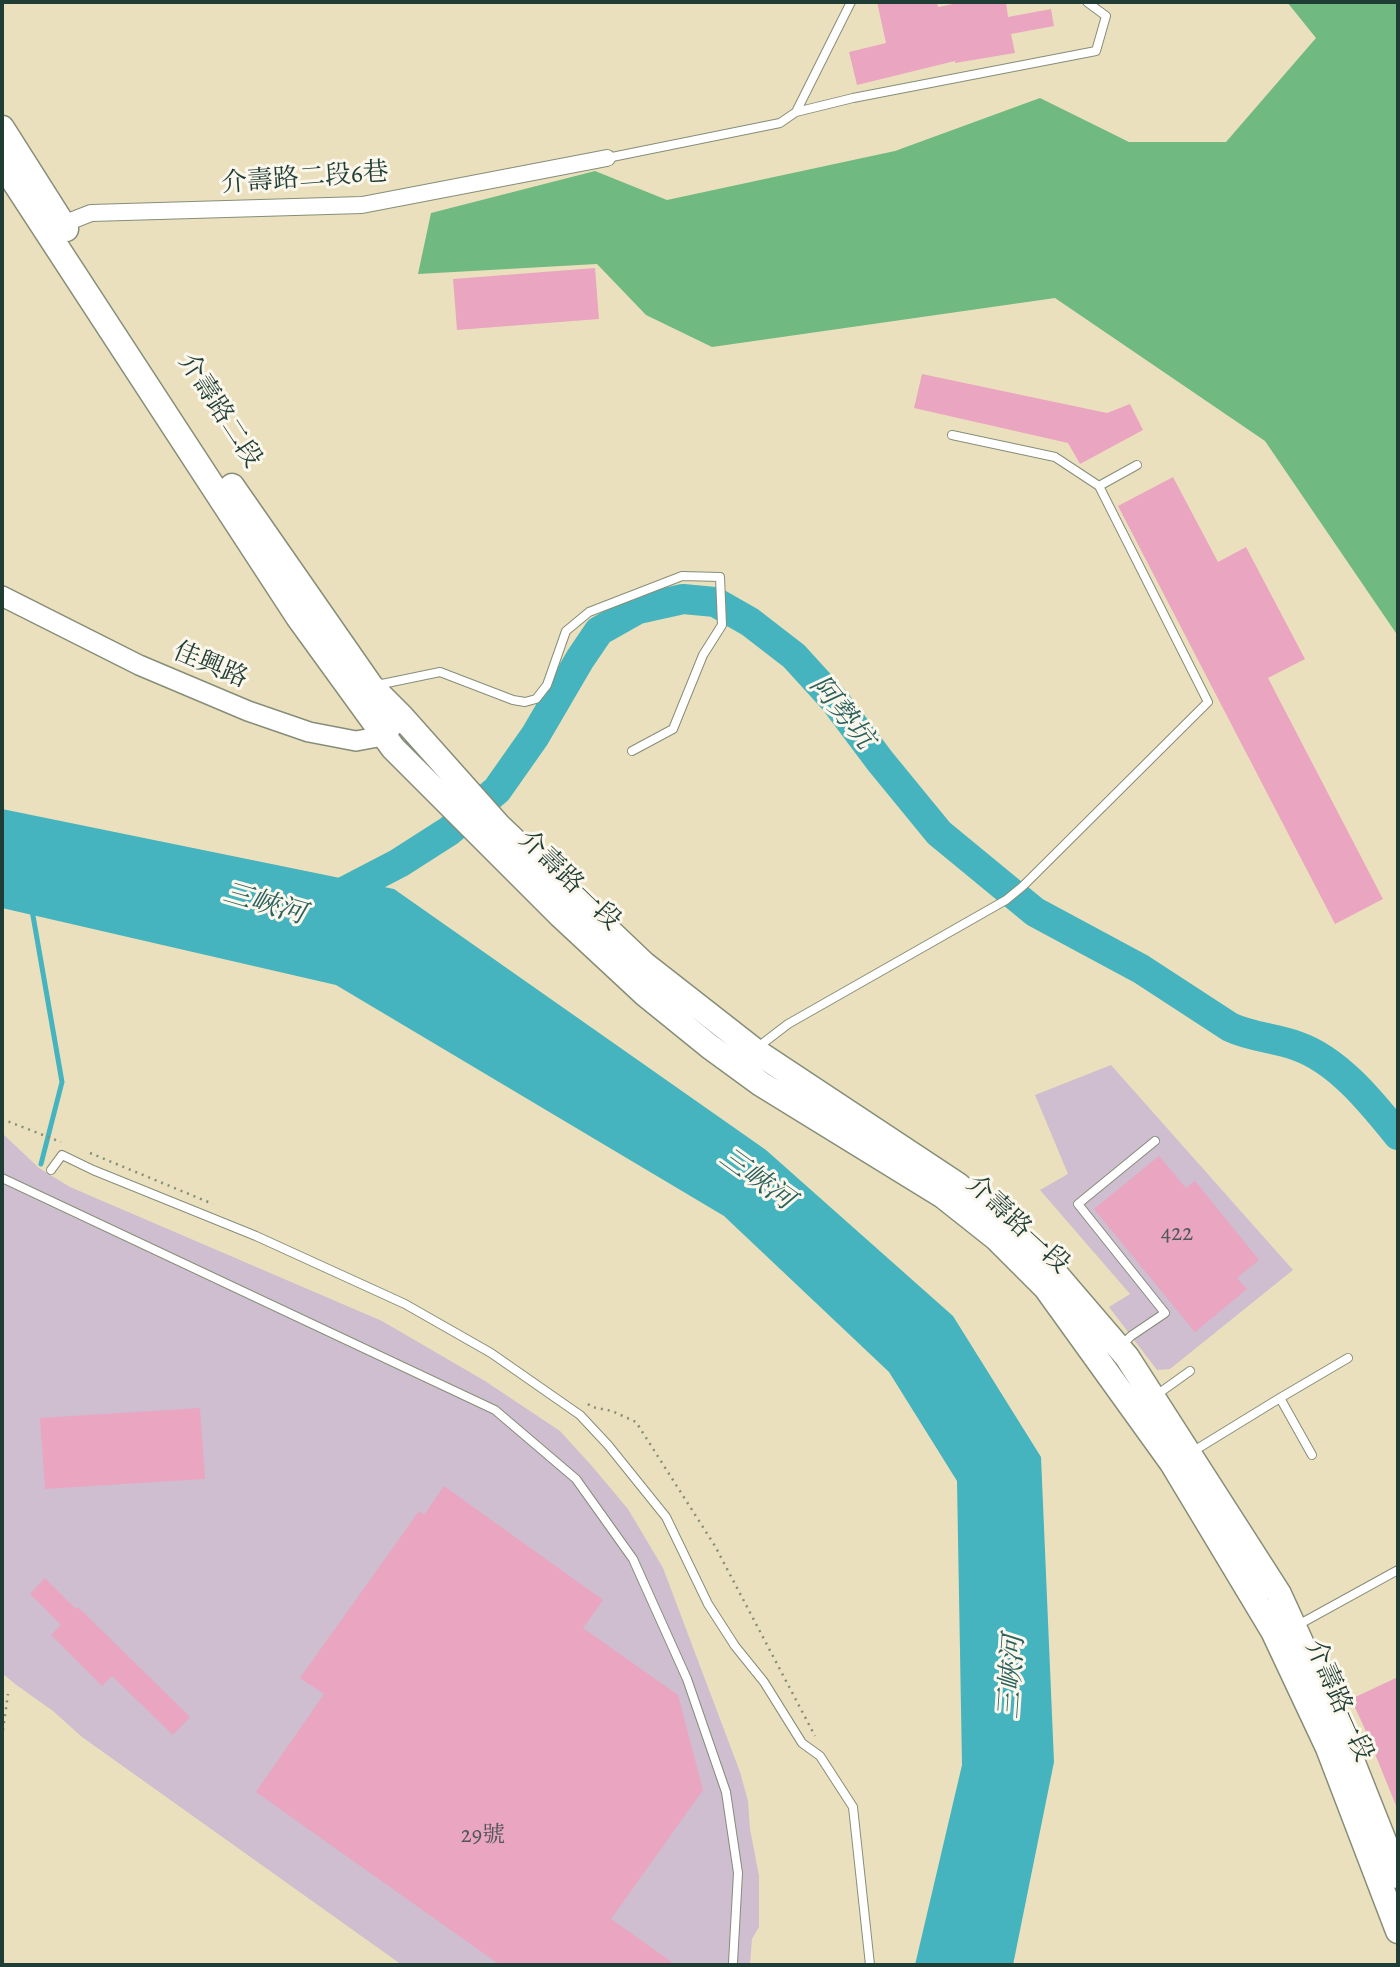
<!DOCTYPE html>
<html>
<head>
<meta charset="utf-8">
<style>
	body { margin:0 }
	#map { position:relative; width:1400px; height:1967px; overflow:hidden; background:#ebe0bd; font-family:Alegreya,serif }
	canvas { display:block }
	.frame { position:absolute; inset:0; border:4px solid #1f3d34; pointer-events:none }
</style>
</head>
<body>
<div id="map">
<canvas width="1400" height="1967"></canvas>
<div class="frame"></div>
</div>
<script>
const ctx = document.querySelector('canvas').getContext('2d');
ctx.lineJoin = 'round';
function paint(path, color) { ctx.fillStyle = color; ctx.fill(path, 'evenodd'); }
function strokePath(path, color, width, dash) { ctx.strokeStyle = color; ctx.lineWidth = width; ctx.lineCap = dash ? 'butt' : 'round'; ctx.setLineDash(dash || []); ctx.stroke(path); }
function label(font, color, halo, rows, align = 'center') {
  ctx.font = font + ' Alegreya,"Noto Serif TC",serif'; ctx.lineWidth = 6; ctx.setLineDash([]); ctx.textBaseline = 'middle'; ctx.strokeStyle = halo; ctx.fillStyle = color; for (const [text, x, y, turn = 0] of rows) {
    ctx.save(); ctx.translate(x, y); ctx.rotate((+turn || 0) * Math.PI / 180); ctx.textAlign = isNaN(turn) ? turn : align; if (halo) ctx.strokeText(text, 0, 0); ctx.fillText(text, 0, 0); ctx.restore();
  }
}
paint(new Path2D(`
	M 1111,1065 L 1293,1270 L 1170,1369 L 1157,1370 L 1109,1307 L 1130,1294 L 1040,1190 L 1068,1174 L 1035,1095 Z
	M 2,1133 L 39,1168 L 70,1187 L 382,1321 L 485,1381 L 560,1431 L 591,1465 L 628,1509 L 663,1568 L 740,1772 L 748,1801 L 750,1829 L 759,1876 L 759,1927 L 752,1939 L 750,1965 L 402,1965 L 82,1737 L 53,1711 L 15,1684 L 2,1673 Z`), '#cebed0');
paint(new Path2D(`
	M 1287,2 L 1398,2 L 1398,636 L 1265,441 L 1055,298 L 712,347 L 646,315 L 597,264 L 418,274 L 431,213 L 595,171 L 667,200 L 895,151 L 1040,98 L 1129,142 L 1226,142 L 1316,38 Z`), '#70b980');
paint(new Path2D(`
	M 2,809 L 394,889 L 766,1150 L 953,1316 L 1041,1457 L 1054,1762 L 1013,1965 L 915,1965 L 962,1765 L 957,1481 L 889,1372 L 724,1216 L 336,985 L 2,908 Z`), '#45b4be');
strokePath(new Path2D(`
	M 32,910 L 62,1082 L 41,1164`), '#45b4be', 5);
strokePath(new Path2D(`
	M 326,901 L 399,863 L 449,831 L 497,790 L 535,736 L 580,659 L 599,631 L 638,609 L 683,599 L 715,602 L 750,622 L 794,656 L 835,701 L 880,761 L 939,833 L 1035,912 L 1141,969 L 1230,1027 C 1251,1037 1275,1038 1297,1046 C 1338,1060 1372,1103 1398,1135`), '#45b4be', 30);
paint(new Path2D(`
	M 877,2 L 937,2 L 938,7 L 963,2 L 1006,2 L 1008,17 L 1051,9 L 1054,26 L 1011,34 L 1015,53 L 955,63 L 955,61 L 857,85 L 849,52 L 886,43 Z
	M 595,268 L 599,319 L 457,330 L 453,279 Z
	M 922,374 L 1107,413 L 1130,404 L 1143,430 L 1080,464 L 1068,443 L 914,408 Z
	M 1173,477 L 1218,562 L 1246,547 L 1305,659 L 1268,678 L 1383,899 L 1335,924 L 1118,506 Z
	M 1159,1156 L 1186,1188 L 1195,1181 L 1259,1260 L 1237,1278 L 1247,1289 L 1195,1332 L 1094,1209 Z
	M 200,1408 L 205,1479 L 45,1489 L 40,1418 Z
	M 444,1486 L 603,1600 L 583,1628 L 678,1695 L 703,1790 L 611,1919 L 676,1965 L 500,1965 L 256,1792 L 324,1694 L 300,1678 L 419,1511 L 424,1515 Z
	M 45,1578 L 76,1609 L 78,1607 L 190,1717 L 173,1735 L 112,1676 L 102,1686 L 51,1635 L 61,1625 L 30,1594 Z
	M 1398,1677 L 1398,1808 L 1397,1808 L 1364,1727 L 1351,1699 Z`), '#eaa6c0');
const service = new Path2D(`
	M 796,112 L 851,2
	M 607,158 L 780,123 L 796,112 L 853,98 L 1096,51 L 1106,16 L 1087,2
	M 952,435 L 1055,457 L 1099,486
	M 377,685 L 440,672 L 513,700 L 525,702 L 536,699 L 547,685 L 566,631 L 589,612 L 682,576 L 720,577 L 722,625 L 703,655 L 673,729 L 632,751
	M 758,1047 L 788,1024 L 1006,900 L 1023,886 L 1208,702 L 1099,486 L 1137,465
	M 51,1170 L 62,1155 L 93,1170 L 256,1236 L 405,1304 L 491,1353 L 580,1415 L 608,1445 L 666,1517 L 708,1604 L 735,1646 L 764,1682 L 802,1743 L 820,1756 L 853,1807 L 870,1965
	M 2,1178 L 495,1410 L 576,1479 L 633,1559 L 687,1679 L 726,1792 L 738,1873 L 733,1963
	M 1121,1346 L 1131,1336 L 1165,1313 L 1078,1204 L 1155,1141
	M 1155,1396 L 1190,1371
	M 1280,1398 L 1348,1358
	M 1192,1452 L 1280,1398 L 1312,1455
	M 1298,1625 L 1398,1570`);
const minor = new Path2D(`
	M 58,228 L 63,224 L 91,213 L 362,205 L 607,158`);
const tertiary = new Path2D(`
	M 2,596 L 139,665 L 248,711 L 309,732 L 356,741 L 383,736 L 393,726`);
const primary = new Path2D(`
	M 2,128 L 66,229
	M 2,163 L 298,617 L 393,748 L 560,915 L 646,995 L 709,1046 L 761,1084 L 943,1196 L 996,1238 L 1046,1288 L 1172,1463 L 1273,1631 L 1328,1748 L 1398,1931
	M 232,486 L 371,686 L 401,716 L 499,826 L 644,964 L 754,1050 L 958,1185 L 1049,1266 L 1127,1357 L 1279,1594 L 1332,1710 L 1398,1876`);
strokePath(service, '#858e78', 10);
strokePath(minor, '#858e78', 18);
strokePath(tertiary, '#858e78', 22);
strokePath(primary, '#858e78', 27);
strokePath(new Path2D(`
	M 2,1119 L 61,1142
	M 90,1153 L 213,1204
	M 588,1404 L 592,1407 L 612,1411 L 636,1422 L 715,1546 L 815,1736
	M 2,1737 L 8,1694
	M 2,1925 L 3,1965`), '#858e78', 2.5, [2, 5]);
strokePath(service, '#fff', 8);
strokePath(minor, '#fff', 16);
strokePath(tertiary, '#fff', 19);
strokePath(primary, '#fff', 24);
label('23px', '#525757', null, [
	["422",1177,1234],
	["29號",483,1836]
]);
label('26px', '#1f3d34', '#fbf7ec', [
	["介壽路二段6巷",305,179,-4],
	["介壽路二段",219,411,57],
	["佳興路",210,666,23],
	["介壽路一段",569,881,44],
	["介壽路一段",1017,1225,43],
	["介壽路一段",1338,1701,66]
]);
label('italic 28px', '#2a615d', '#fbf7ec', [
	["阿勢坑",841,713,51],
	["三峽河",264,905,16],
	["三峽河",756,1180,36],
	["三峽河",1013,1677,-86]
]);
</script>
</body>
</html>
